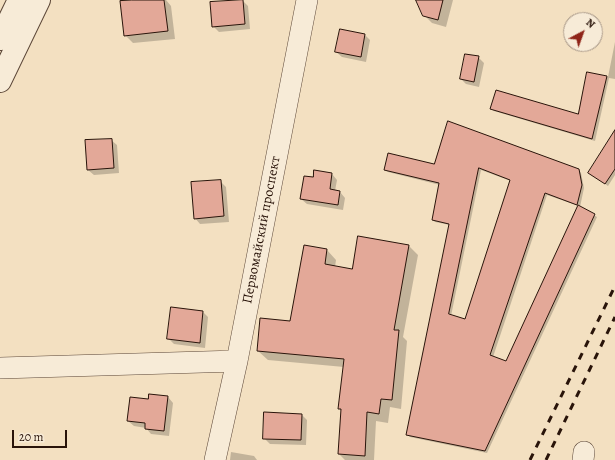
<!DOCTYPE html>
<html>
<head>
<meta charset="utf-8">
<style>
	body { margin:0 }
	#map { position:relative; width:615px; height:460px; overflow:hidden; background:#f3e0c1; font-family:Alegreya,serif }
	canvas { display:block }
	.north { position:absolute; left:563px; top:12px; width:40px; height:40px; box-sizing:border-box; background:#f7ebd7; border:1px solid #a59585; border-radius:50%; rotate:41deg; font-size:11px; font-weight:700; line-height:16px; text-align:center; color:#29140a }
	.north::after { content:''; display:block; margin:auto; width:14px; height:18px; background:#8f2418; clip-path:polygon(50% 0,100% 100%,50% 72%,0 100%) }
	.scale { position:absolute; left:12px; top:430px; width:55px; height:18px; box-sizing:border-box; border:2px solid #29140a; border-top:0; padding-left:5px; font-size:12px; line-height:14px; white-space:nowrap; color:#29140a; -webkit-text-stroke:3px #f7ebd7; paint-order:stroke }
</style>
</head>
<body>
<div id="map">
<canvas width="615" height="460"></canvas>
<div class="north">N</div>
<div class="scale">20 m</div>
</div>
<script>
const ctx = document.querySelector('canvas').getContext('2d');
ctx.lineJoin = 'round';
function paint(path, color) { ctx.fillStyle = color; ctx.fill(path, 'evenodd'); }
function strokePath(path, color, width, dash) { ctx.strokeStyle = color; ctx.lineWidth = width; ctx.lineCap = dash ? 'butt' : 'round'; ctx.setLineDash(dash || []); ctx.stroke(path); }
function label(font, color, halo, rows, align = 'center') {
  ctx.font = font + ' Alegreya,serif'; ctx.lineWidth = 3; ctx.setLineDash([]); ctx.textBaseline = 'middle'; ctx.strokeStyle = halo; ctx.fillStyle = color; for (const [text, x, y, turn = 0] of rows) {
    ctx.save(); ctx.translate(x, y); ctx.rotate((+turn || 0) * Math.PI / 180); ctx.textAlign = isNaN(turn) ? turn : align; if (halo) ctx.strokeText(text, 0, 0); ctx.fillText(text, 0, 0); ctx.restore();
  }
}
paint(new Path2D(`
	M 141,0 L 166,0 L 171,6 L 175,39 L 133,43 L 125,35 Z
	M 242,0 L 248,6 L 250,29 L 219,32 L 213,26 Z
	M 417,0 L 453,0 L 446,27 L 432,23 L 424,15 Z
	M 340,30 L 365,35 L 370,40 L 366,62 L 342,57 L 336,52 Z
	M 615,42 L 615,79 L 609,78 L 595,141 L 494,111 L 491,109 L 579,115 L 588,73 L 608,77 Z
	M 478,57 L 484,63 L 479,87 L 466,84 L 461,79 Z
	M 615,132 L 615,175 L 608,186 L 589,173 Z
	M 111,140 L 117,145 L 119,173 L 94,175 L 88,170 Z
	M 434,165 L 579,170 L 581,173 L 584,188 L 580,207 L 597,217 L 487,453 L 410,437 L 407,434 L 450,225 L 435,222 L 433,220 L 440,185 L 388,172 L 385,170 ZM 481,170 L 511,181 L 465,320 L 451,316 ZM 547,195 L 579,206 L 507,363 L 493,357 Z
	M 332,174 L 337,180 L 335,191 L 340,192 L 345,198 L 343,210 L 307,204 L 301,199 L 313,179 Z
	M 220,181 L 226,187 L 229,222 L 200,224 L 195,218 Z
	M 305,246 L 327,250 L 336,260 L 335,267 L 353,270 L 409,246 L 418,255 L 403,337 L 407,341 L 401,409 L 390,407 L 388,423 L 376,421 L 374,460 L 345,460 L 339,454 L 341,411 L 339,408 L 344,367 L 268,360 L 258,351 L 291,322 Z
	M 172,308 L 203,312 L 208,317 L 205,348 L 174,344 L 169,339 Z
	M 168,397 L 173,403 L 169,436 L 151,434 L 146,428 L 134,426 L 128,421 L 149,400 Z
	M 302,415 L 307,420 L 306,445 L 270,444 L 264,438 Z
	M 231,452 L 254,456 L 257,460 L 230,460 Z`), '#0003');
const building = new Path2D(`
	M 132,0 L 164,0 L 168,31 L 124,36 L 120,1 Z
	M 243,0 L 245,24 L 212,27 L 210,2 Z
	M 416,0 L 443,0 L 438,20 L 423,16 Z
	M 340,29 L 365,34 L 361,57 L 335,52 Z
	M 465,54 L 479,56 L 474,82 L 460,79 Z
	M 587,72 L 607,76 L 592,139 L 490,109 L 496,90 L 578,114 Z
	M 448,121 L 579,169 L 582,185 L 577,205 L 545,193 L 490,355 L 506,361 L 578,205 L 595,214 L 485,451 L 406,435 L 449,224 L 432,220 L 439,183 L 384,170 L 388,153 L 434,164 ZM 479,168 L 510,180 L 465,319 L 449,314 Z
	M 615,130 L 615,169 L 605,184 L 588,173 Z
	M 112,139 L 114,168 L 87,170 L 85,140 Z
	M 314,170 L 332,173 L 330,189 L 340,191 L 338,205 L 300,199 L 304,176 L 313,177 Z
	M 221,180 L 224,216 L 194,219 L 191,182 Z
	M 358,236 L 409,245 L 394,330 L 399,330 L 392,400 L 381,399 L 379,414 L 367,412 L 365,456 L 338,454 L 341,409 L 338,409 L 344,359 L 257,351 L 260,318 L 290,321 L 304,245 L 327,249 L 325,264 L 352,269 Z
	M 171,307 L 203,311 L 200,343 L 167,339 Z
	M 149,394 L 168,396 L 164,431 L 145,429 L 145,423 L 127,421 L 130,397 L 148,399 Z
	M 264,412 L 302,414 L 301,440 L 263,439 Z`);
paint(building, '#e3a898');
strokePath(building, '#29140a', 1);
const minor = new Path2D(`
	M 0,368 L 237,361
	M 215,460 L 237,361 L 307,0
	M 583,460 L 584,452`);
const tertiary = new Path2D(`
	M 0,39 L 19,0
	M 0,81 L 39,0`);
strokePath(minor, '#5c4738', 22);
strokePath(tertiary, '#5c4738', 24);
strokePath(minor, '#f7ebd7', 21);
strokePath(tertiary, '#f7ebd7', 22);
strokePath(new Path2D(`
	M 530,460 L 615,286
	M 546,460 L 615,317`), '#29140a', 3, [7, 7]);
label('14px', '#29140a', '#f7ebd7', [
	["Первомайский проспект",262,230,-79]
]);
</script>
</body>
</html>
